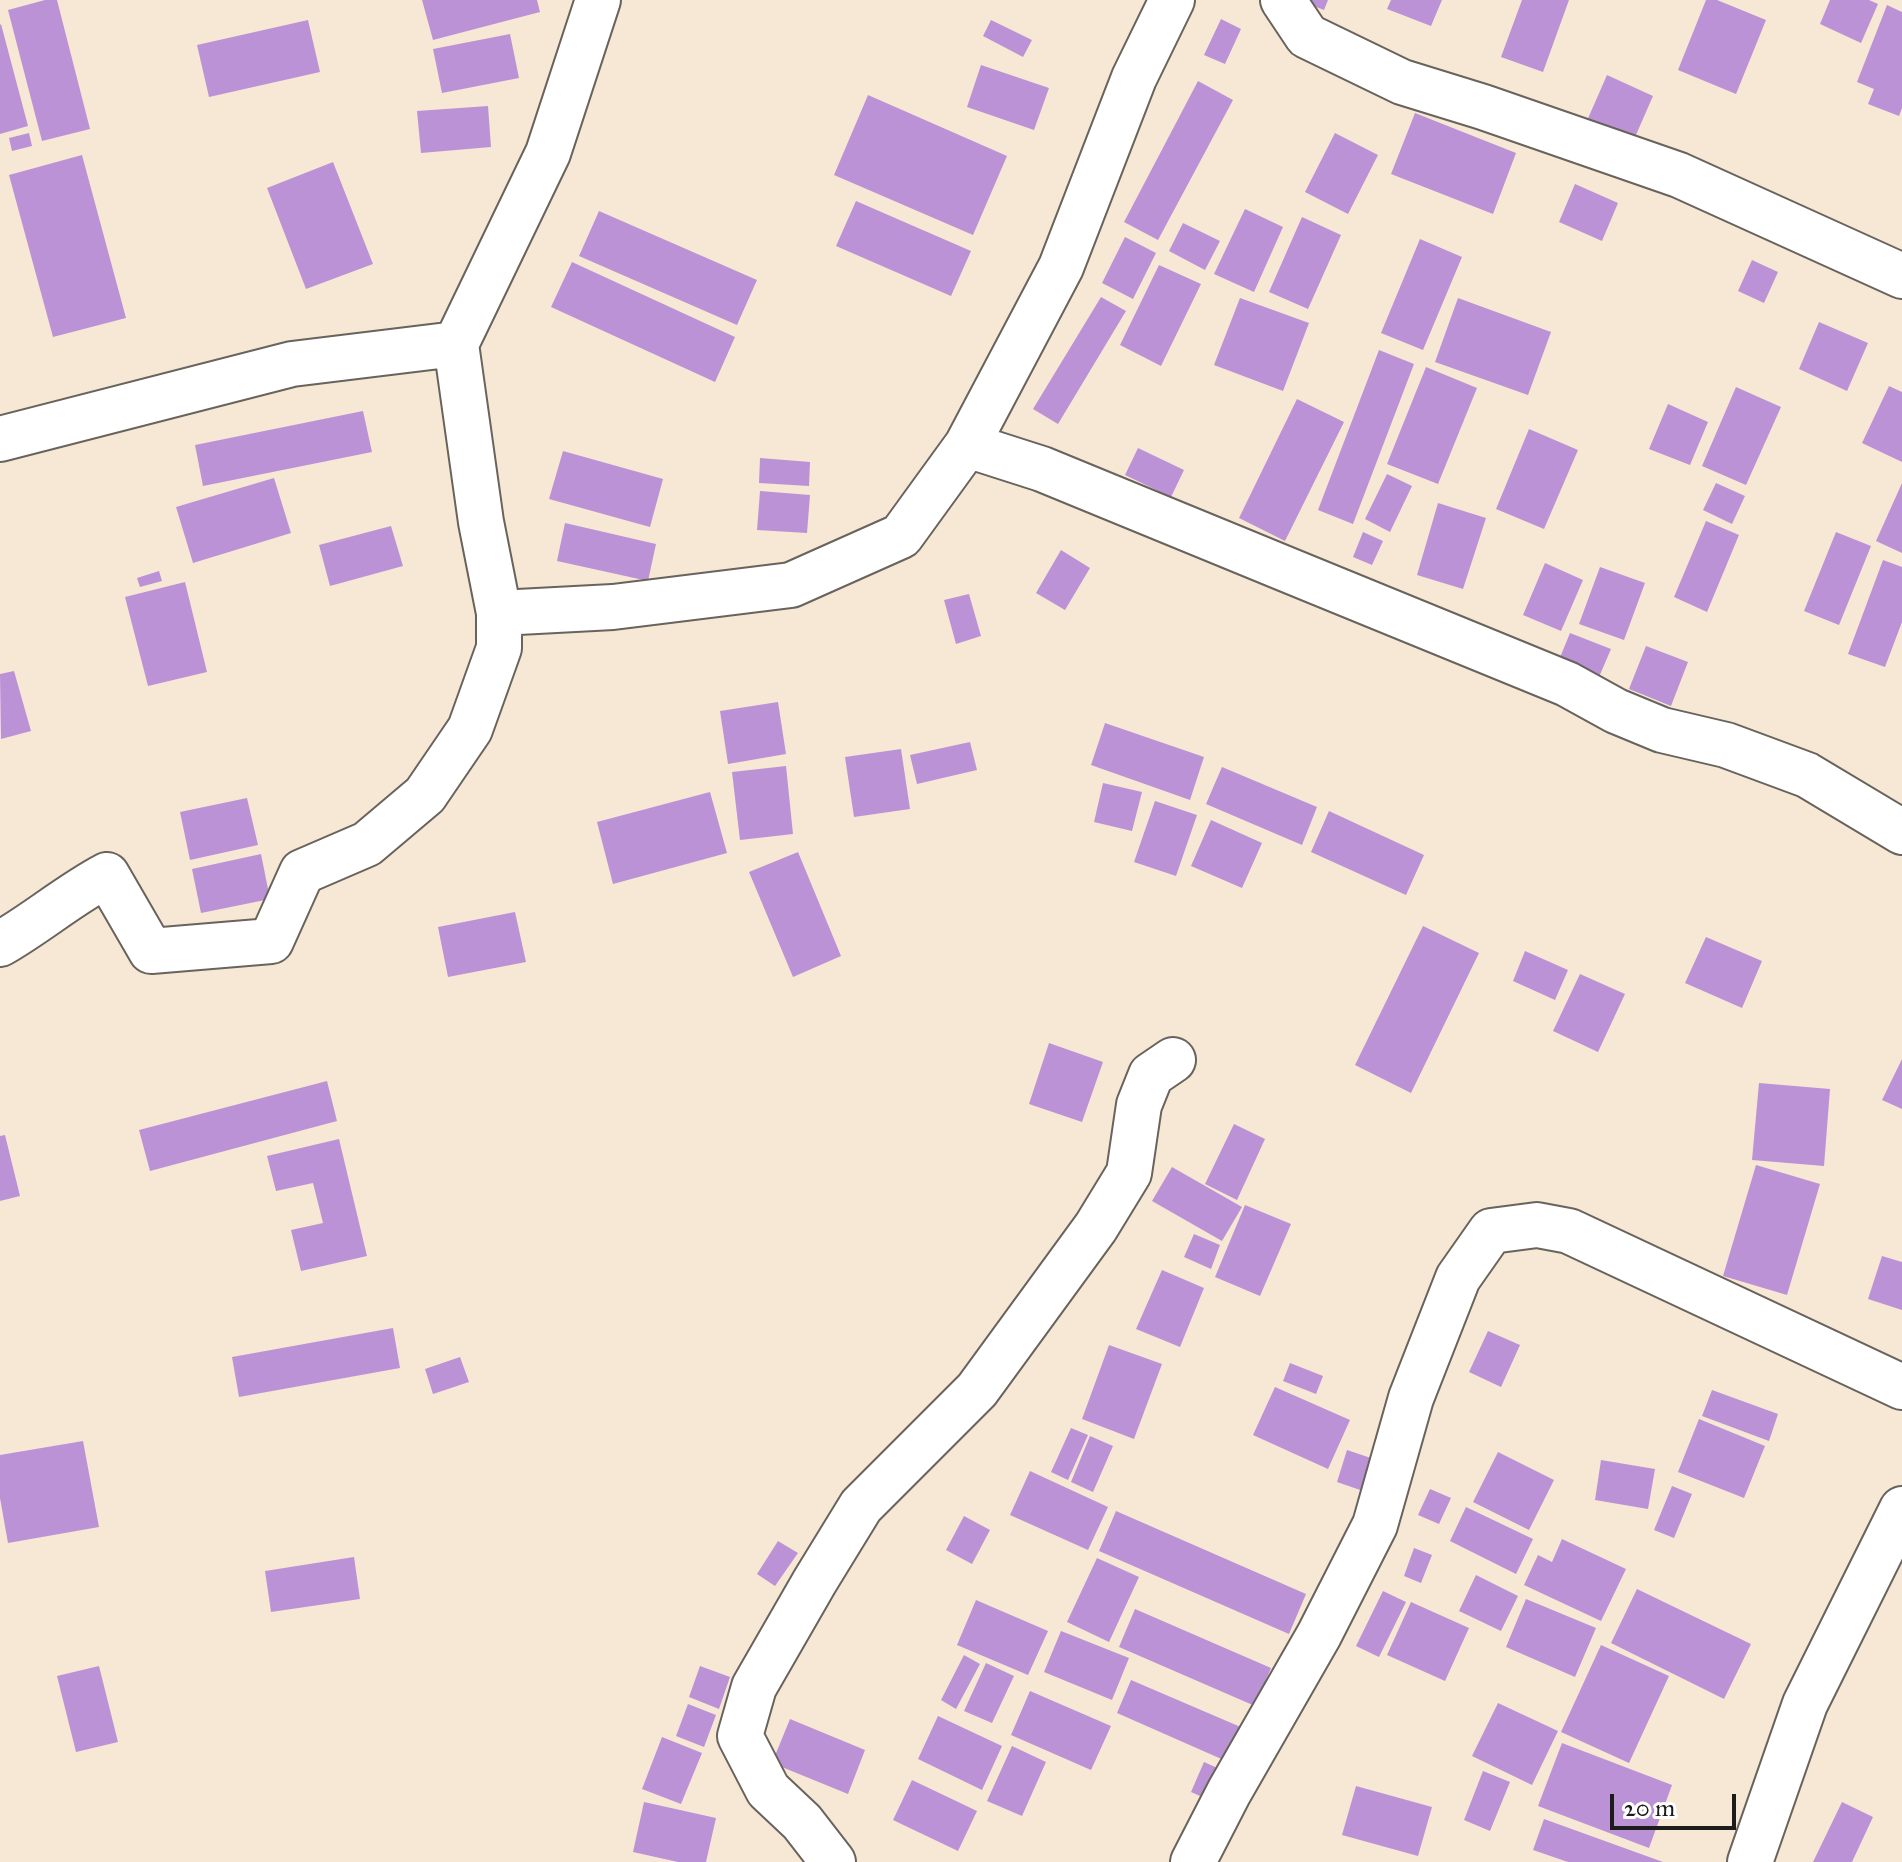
<!DOCTYPE html>
<html>
<head>
<meta charset="utf-8">
<style>
	body { margin:0 }
	#map { position:relative; width:1902px; height:1862px; overflow:hidden; background:#f6e8d4; font-family:"IM FELL Great Primer",serif }
	canvas { display:block }
	.scale { position:absolute; left:1610px; top:1794px; width:126px; height:36px; box-sizing:border-box; border:4px solid #1c1c1c; border-top:0; padding-left:10px; font-size:24px; line-height:28px; white-space:nowrap; color:#1c1c1c; -webkit-text-stroke:6px #fff; paint-order:stroke }
</style>
</head>
<body>
<div id="map">
<canvas width="1902" height="1862"></canvas>
<div class="scale">20 m</div>
</div>
<script>
const ctx = document.querySelector('canvas').getContext('2d');
ctx.lineJoin = 'round';
function paint(path, color) { ctx.fillStyle = color; ctx.fill(path, 'evenodd'); }
function strokePath(path, color, width, dash) { ctx.strokeStyle = color; ctx.lineWidth = width; ctx.lineCap = dash ? 'butt' : 'round'; ctx.setLineDash(dash || []); ctx.stroke(path); }
paint(new Path2D(`
	M 45,0 L 57,0 L 90,129 L 42,141 L 8,10 Z
	M 422,0 L 537,0 L 540,12 L 433,40 Z
	M 1298,0 L 1328,0 L 1324,10 Z
	M 1391,0 L 1442,0 L 1431,26 L 1387,9 Z
	M 1522,0 L 1569,0 L 1543,72 L 1501,57 Z
	M 1706,0 L 1717,0 L 1766,20 L 1736,94 L 1678,70 Z
	M 1830,0 L 1869,0 L 1878,4 L 1861,43 L 1820,24 Z
	M 1887,5 L 1902,12 L 1902,108 L 1899,116 L 1868,104 L 1874,89 L 1857,82 Z
	M 1221,19 L 1241,29 L 1225,64 L 1204,55 Z
	M 308,20 L 320,72 L 209,97 L 197,45 Z
	M 991,20 L 1032,40 L 1023,57 L 983,36 Z
	M 1,24 L 28,126 L 0,134 L 0,25 Z
	M 510,34 L 519,78 L 442,93 L 433,49 Z
	M 981,65 L 1049,88 L 1034,130 L 967,107 Z
	M 1607,75 L 1653,96 L 1632,144 L 1586,123 Z
	M 1198,81 L 1233,100 L 1158,240 L 1124,222 Z
	M 868,95 L 1007,156 L 973,235 L 834,175 Z
	M 488,106 L 491,147 L 421,153 L 417,111 Z
	M 1415,113 L 1516,153 L 1493,214 L 1391,174 Z
	M 29,133 L 32,146 L 12,151 L 9,138 Z
	M 1335,133 L 1378,155 L 1348,214 L 1305,192 Z
	M 82,155 L 126,318 L 53,337 L 9,175 Z
	M 333,162 L 373,264 L 306,289 L 267,188 Z
	M 1575,184 L 1618,203 L 1602,241 L 1559,222 Z
	M 856,201 L 971,251 L 951,296 L 836,246 Z
	M 1245,209 L 1283,227 L 1254,292 L 1214,274 Z
	M 599,211 L 757,280 L 737,325 L 579,256 Z
	M 1302,217 L 1341,235 L 1308,309 L 1269,292 Z
	M 1183,223 L 1220,241 L 1205,270 L 1169,251 Z
	M 1125,237 L 1156,253 L 1133,299 L 1102,283 Z
	M 1420,239 L 1462,257 L 1423,350 L 1381,333 Z
	M 1752,260 L 1778,272 L 1764,303 L 1738,291 Z
	M 572,262 L 735,337 L 715,382 L 551,307 Z
	M 1159,265 L 1201,284 L 1161,366 L 1120,345 Z
	M 1101,297 L 1126,311 L 1058,424 L 1033,409 Z
	M 1240,298 L 1309,323 L 1283,391 L 1214,365 Z
	M 1458,298 L 1551,332 L 1528,395 L 1435,362 Z
	M 1819,322 L 1868,343 L 1847,391 L 1799,369 Z
	M 1379,350 L 1414,364 L 1353,524 L 1318,510 Z
	M 1426,367 L 1477,388 L 1438,484 L 1387,464 Z
	M 1889,386 L 1902,392 L 1902,462 L 1862,443 Z
	M 1736,387 L 1781,407 L 1746,485 L 1702,466 Z
	M 1297,399 L 1344,422 L 1285,541 L 1239,518 Z
	M 1668,404 L 1708,422 L 1690,465 L 1649,449 Z
	M 363,411 L 372,452 L 203,486 L 195,445 Z
	M 1529,429 L 1578,450 L 1544,529 L 1496,509 Z
	M 1138,448 L 1184,470 L 1171,497 L 1125,475 Z
	M 563,451 L 663,479 L 650,527 L 549,499 Z
	M 760,458 L 810,462 L 809,486 L 759,483 Z
	M 1387,474 L 1412,486 L 1390,532 L 1365,519 Z
	M 274,478 L 291,533 L 193,563 L 176,507 Z
	M 1716,483 L 1745,496 L 1732,524 L 1703,510 Z
	M 1902,483 L 1902,553 L 1876,541 Z
	M 760,491 L 810,495 L 807,533 L 757,530 Z
	M 1438,503 L 1486,518 L 1463,589 L 1417,575 Z
	M 1706,521 L 1739,535 L 1707,612 L 1674,597 Z
	M 565,523 L 656,544 L 648,581 L 557,561 Z
	M 391,526 L 403,566 L 330,586 L 319,545 Z
	M 1363,532 L 1383,541 L 1372,565 L 1353,557 Z
	M 1836,532 L 1871,546 L 1839,625 L 1804,611 Z
	M 1061,550 L 1090,568 L 1065,610 L 1036,593 Z
	M 1883,560 L 1902,567 L 1902,622 L 1885,667 L 1848,654 Z
	M 1545,563 L 1583,580 L 1561,631 L 1523,615 Z
	M 1600,567 L 1645,583 L 1624,640 L 1579,624 Z
	M 159,571 L 162,581 L 140,587 L 137,578 Z
	M 185,582 L 207,672 L 148,686 L 125,597 Z
	M 969,594 L 981,636 L 956,644 L 944,600 Z
	M 1570,633 L 1611,649 L 1599,677 L 1559,660 Z
	M 1646,646 L 1688,662 L 1671,706 L 1629,689 Z
	M 14,671 L 31,731 L 1,739 L 0,674 Z
	M 778,702 L 786,754 L 728,764 L 720,711 Z
	M 1105,723 L 1204,757 L 1190,800 L 1091,765 Z
	M 970,742 L 977,770 L 917,784 L 910,755 Z
	M 901,749 L 910,809 L 854,817 L 845,757 Z
	M 786,766 L 793,834 L 740,840 L 732,772 Z
	M 1222,767 L 1317,807 L 1302,845 L 1206,804 Z
	M 1103,783 L 1142,792 L 1132,831 L 1094,822 Z
	M 710,792 L 727,853 L 613,884 L 597,822 Z
	M 247,798 L 258,845 L 190,860 L 180,812 Z
	M 1155,801 L 1197,815 L 1176,876 L 1134,862 Z
	M 1329,811 L 1424,855 L 1406,895 L 1311,852 Z
	M 1211,820 L 1262,843 L 1242,888 L 1191,866 Z
	M 798,852 L 841,956 L 793,977 L 749,872 Z
	M 261,854 L 270,899 L 201,913 L 192,869 Z
	M 515,912 L 526,962 L 448,977 L 438,927 Z
	M 1423,926 L 1479,953 L 1411,1093 L 1355,1065 Z
	M 1706,937 L 1762,961 L 1742,1008 L 1685,983 Z
	M 1525,951 L 1568,970 L 1555,1000 L 1513,981 Z
	M 1580,974 L 1625,994 L 1598,1052 L 1553,1031 Z
	M 1049,1043 L 1103,1062 L 1082,1122 L 1029,1104 Z
	M 1902,1059 L 1902,1109 L 1882,1100 Z
	M 327,1081 L 337,1121 L 150,1171 L 139,1130 Z
	M 1759,1083 L 1830,1089 L 1824,1166 L 1752,1160 Z
	M 1234,1124 L 1265,1139 L 1237,1200 L 1205,1184 Z
	M 5,1135 L 20,1196 L 0,1201 L 0,1136 Z
	M 339,1139 L 367,1256 L 301,1271 L 291,1230 L 323,1223 L 313,1183 L 276,1191 L 267,1156 Z
	M 1756,1165 L 1820,1184 L 1787,1295 L 1723,1276 Z
	M 1172,1167 L 1242,1207 L 1222,1241 L 1152,1201 Z
	M 1245,1205 L 1291,1224 L 1260,1296 L 1215,1277 Z
	M 1194,1234 L 1220,1245 L 1211,1269 L 1184,1257 Z
	M 1882,1256 L 1902,1262 L 1902,1310 L 1868,1299 Z
	M 1162,1270 L 1204,1288 L 1180,1347 L 1136,1329 Z
	M 393,1328 L 400,1368 L 239,1397 L 232,1357 Z
	M 1488,1331 L 1520,1345 L 1501,1387 L 1469,1372 Z
	M 1109,1345 L 1162,1364 L 1134,1439 L 1082,1419 Z
	M 460,1357 L 469,1382 L 433,1394 L 425,1369 Z
	M 1290,1363 L 1323,1376 L 1316,1394 L 1283,1381 Z
	M 1275,1387 L 1350,1420 L 1328,1469 L 1253,1435 Z
	M 1712,1390 L 1778,1414 L 1769,1441 L 1702,1416 Z
	M 1699,1419 L 1765,1446 L 1744,1498 L 1678,1472 Z
	M 1071,1428 L 1088,1435 L 1068,1480 L 1051,1472 Z
	M 1090,1436 L 1113,1446 L 1093,1492 L 1071,1482 Z
	M 83,1441 L 99,1527 L 8,1543 L 0,1498 L 0,1455 Z
	M 1347,1450 L 1377,1460 L 1366,1492 L 1337,1482 Z
	M 1498,1452 L 1554,1480 L 1529,1530 L 1473,1502 Z
	M 1601,1460 L 1655,1469 L 1648,1509 L 1595,1500 Z
	M 1030,1471 L 1108,1507 L 1088,1550 L 1010,1515 Z
	M 1672,1486 L 1692,1494 L 1674,1538 L 1654,1530 Z
	M 1430,1489 L 1451,1498 L 1439,1524 L 1418,1515 Z
	M 1466,1507 L 1533,1539 L 1516,1574 L 1450,1541 Z
	M 1116,1511 L 1306,1594 L 1289,1634 L 1099,1551 Z
	M 964,1516 L 990,1530 L 972,1564 L 946,1550 Z
	M 1562,1539 L 1626,1569 L 1601,1621 L 1524,1585 L 1538,1555 L 1552,1562 Z
	M 778,1541 L 798,1553 L 775,1586 L 757,1574 Z
	M 1414,1548 L 1432,1555 L 1421,1583 L 1404,1576 Z
	M 354,1557 L 360,1599 L 271,1612 L 265,1571 Z
	M 1097,1558 L 1139,1577 L 1109,1642 L 1067,1622 Z
	M 1476,1575 L 1518,1596 L 1501,1631 L 1459,1611 Z
	M 1637,1589 L 1751,1644 L 1724,1699 L 1611,1643 Z
	M 1383,1591 L 1406,1602 L 1379,1657 L 1356,1646 Z
	M 1526,1599 L 1596,1628 L 1575,1677 L 1506,1647 Z
	M 976,1600 L 1048,1631 L 1028,1675 L 957,1645 Z
	M 1411,1602 L 1469,1628 L 1445,1681 L 1387,1655 Z
	M 1135,1609 L 1271,1668 L 1255,1706 L 1119,1647 Z
	M 1061,1631 L 1129,1658 L 1112,1700 L 1044,1672 Z
	M 1601,1645 L 1669,1676 L 1629,1763 L 1561,1732 Z
	M 964,1655 L 980,1664 L 956,1709 L 941,1700 Z
	M 986,1663 L 1014,1676 L 992,1723 L 964,1711 Z
	M 99,1666 L 118,1742 L 76,1752 L 57,1676 Z
	M 700,1666 L 730,1677 L 719,1709 L 689,1697 Z
	M 1131,1680 L 1250,1731 L 1235,1765 L 1117,1713 Z
	M 1030,1691 L 1111,1726 L 1091,1770 L 1011,1735 Z
	M 1498,1703 L 1558,1731 L 1532,1785 L 1472,1756 Z
	M 688,1704 L 716,1715 L 704,1747 L 676,1736 Z
	M 938,1716 L 1002,1746 L 982,1790 L 918,1759 Z
	M 790,1719 L 865,1750 L 848,1794 L 772,1763 Z
	M 662,1737 L 702,1753 L 681,1804 L 642,1789 Z
	M 1562,1743 L 1672,1785 L 1649,1848 L 1538,1806 Z
	M 1012,1746 L 1046,1762 L 1022,1816 L 987,1801 Z
	M 1204,1762 L 1233,1775 L 1220,1805 L 1191,1792 Z
	M 1483,1771 L 1510,1782 L 1490,1831 L 1464,1820 Z
	M 912,1780 L 977,1811 L 958,1851 L 893,1820 Z
	M 1356,1786 L 1432,1807 L 1418,1856 L 1342,1835 Z
	M 644,1802 L 716,1818 L 706,1862 L 678,1862 L 633,1852 Z
	M 1842,1802 L 1873,1817 L 1852,1862 L 1813,1862 Z
	M 1544,1819 L 1663,1862 L 1568,1862 L 1533,1850 Z`), '#bc92d7');
const street = new Path2D(`
	M 1172,0 L 1134,78 L 1061,267 L 967,445 L 1042,469 L 1293,572 L 1567,684 L 1616,711 L 1662,730 L 1726,745 L 1807,775 L 1902,832
	M 1283,0 L 1307,36 L 1402,82 L 1483,107 L 1679,175 L 1902,276
	M 0,439 L 292,364 L 456,344
	M 499,613 L 613,607 L 791,585 L 901,536 L 967,445
	M 0,944 C 37,923 69,895 107,875 L 151,951 L 271,941 L 302,872 L 367,844 L 425,795 L 470,729 L 499,648 L 499,613 L 481,522 L 456,344 L 548,153 L 598,0
	M 833,1862 L 802,1822 L 768,1790 L 740,1736 L 754,1687 L 815,1581 L 861,1506 L 977,1390 L 1096,1227 L 1129,1173 L 1139,1105 L 1151,1075 L 1173,1060
	M 1193,1862 L 1229,1792 L 1319,1635 L 1375,1525 L 1411,1398 L 1458,1278 L 1491,1231 L 1537,1225 L 1569,1231 L 1902,1387
	M 1750,1862 L 1805,1704 L 1902,1509`);
strokePath(street, '#68635c', 48);
strokePath(street, '#fff', 44);
</script>
</body>
</html>
